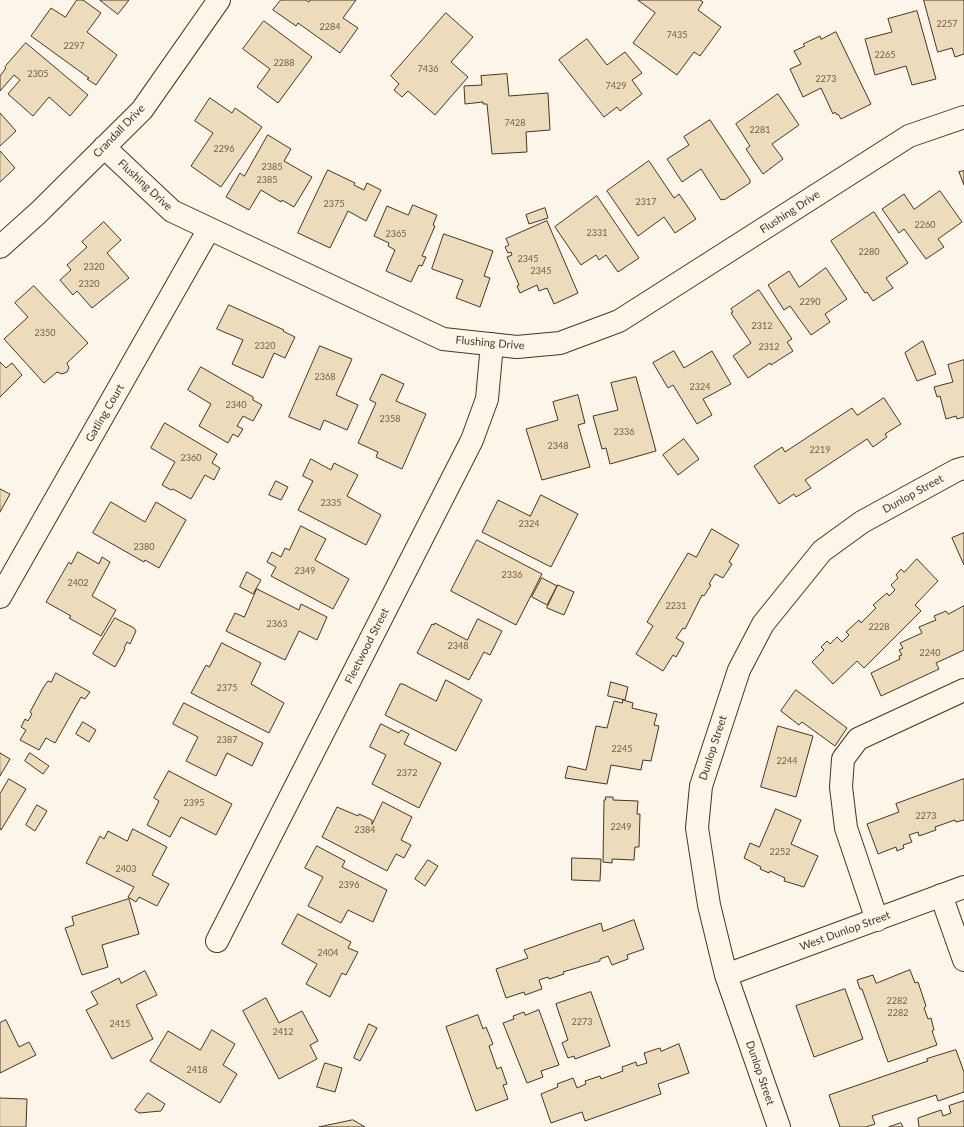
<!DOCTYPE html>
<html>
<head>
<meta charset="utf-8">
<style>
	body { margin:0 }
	canvas { display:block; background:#fbf6e9 }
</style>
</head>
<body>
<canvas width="964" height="1127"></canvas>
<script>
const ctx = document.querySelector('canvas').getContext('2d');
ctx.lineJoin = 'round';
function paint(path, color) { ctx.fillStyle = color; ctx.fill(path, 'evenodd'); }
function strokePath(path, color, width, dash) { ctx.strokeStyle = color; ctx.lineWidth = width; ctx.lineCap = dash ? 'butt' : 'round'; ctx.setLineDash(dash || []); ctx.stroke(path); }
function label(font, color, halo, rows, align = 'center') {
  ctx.font = font + ' Lato,sans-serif'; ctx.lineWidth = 3; ctx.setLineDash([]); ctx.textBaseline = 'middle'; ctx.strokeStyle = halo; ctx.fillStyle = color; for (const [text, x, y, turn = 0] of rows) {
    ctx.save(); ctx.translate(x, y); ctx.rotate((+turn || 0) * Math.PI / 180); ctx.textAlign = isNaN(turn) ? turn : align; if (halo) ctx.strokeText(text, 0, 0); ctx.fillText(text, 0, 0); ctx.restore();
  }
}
const building = new Path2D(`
	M 77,0 L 83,0 L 101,13 L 87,32 L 117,55 L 96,85 L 87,79 L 89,78 L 31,36 L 51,8 L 65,17 Z
	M 100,0 L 129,0 L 118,14 Z
	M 281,0 L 306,0 L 309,2 L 310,0 L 356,0 L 343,18 L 358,28 L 340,53 L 298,23 L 296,26 L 273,10 Z
	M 638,0 L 700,0 L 703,2 L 698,10 L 721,27 L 700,56 L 694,52 L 677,75 L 633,43 L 655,13 Z
	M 924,0 L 964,0 L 964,54 L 955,57 L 952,48 L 938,52 Z
	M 917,11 L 936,79 L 912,85 L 906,66 L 875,75 L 865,39 L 892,32 L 888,19 Z
	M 446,13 L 473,37 L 451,62 L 468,77 L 435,115 L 408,91 L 402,97 L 394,90 L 399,84 L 391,76 Z
	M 264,21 L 312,57 L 278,103 L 257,87 L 270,69 L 243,49 Z
	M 836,32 L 871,104 L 841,119 L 838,114 L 837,115 L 835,112 L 833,114 L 821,88 L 803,97 L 790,69 L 801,64 L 794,51 L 805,46 L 803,44 L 820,36 L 821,39 Z
	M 587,39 L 607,65 L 625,52 L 642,73 L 632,80 L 642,94 L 620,111 L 617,107 L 604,117 L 559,60 Z
	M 26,43 L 88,95 L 70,116 L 49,97 L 33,116 L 8,94 L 20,80 L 14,75 L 0,91 L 0,76 L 6,68 L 5,67 Z
	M 507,74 L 509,96 L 548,93 L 550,130 L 526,132 L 527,152 L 492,154 L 487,104 L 483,104 L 483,102 L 465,104 L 464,86 L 482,85 L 481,76 Z
	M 778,94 L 799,125 L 772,144 L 783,159 L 763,174 L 746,149 L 750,146 L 736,124 Z
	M 210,98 L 232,113 L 235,108 L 262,127 L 221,187 L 191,166 L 213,133 L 195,121 Z
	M 0,113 L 16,131 L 0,146 Z
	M 710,120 L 750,180 L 750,183 L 724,200 L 723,199 L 721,200 L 701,169 L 682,182 L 667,159 L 689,145 L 684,137 Z
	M 268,135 L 291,149 L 284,161 L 312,177 L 294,207 L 282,200 L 281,202 L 261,190 L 249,210 L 226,197 L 240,173 L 244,176 Z
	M 0,151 L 15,168 L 0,182 Z
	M 649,161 L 674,198 L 679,194 L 696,219 L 675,233 L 664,217 L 638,236 L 607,191 Z
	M 328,170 L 355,183 L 354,185 L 364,190 L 367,183 L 381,190 L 366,221 L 348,211 L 330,248 L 298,233 Z
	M 964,171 L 964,185 L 959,172 Z
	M 940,191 L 962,222 L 938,239 L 944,247 L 926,259 L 904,229 L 899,233 L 882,209 L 904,194 L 914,209 Z
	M 597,196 L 639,258 L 618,272 L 606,255 L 599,260 L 596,255 L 581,265 L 555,227 Z
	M 413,205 L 437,215 L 433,225 L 435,226 L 422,256 L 426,257 L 422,266 L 419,265 L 411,282 L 386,271 L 395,250 L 388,246 L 389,243 L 374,236 L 387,206 L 408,215 Z
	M 545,208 L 548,218 L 529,224 L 526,215 Z
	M 874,212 L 908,263 L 886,278 L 893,288 L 873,301 L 867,292 L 865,293 L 831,241 Z
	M 547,221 L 578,293 L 554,304 L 547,288 L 539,291 L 537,285 L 520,293 L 517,286 L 519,285 L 507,257 L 512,255 L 511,252 L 508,253 L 505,247 L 509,245 L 506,239 Z
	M 104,222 L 121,240 L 107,253 L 129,278 L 92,308 L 77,291 L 73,295 L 60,280 L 71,270 L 67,265 L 87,247 L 82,242 Z
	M 444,234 L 493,251 L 484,276 L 490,278 L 480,307 L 456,298 L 463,280 L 432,269 Z
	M 826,268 L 847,299 L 825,314 L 830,322 L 811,335 L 790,306 L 784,310 L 768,285 L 789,271 L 799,287 Z
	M 34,286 L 88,343 L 67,363 L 69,368 L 67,372 L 62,374 L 57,372 L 44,383 L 4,339 L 28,317 L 15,303 Z
	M 759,290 L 792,339 L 787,342 L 793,351 L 771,365 L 770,363 L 748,378 L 733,356 L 751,343 L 731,313 L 733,312 L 731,309 Z
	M 229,305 L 284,330 L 283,331 L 295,337 L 285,358 L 274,353 L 263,378 L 232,364 L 243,340 L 217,329 Z
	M 923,341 L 936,374 L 917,381 L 905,353 Z
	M 320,346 L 352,359 L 336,395 L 358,405 L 347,430 L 324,420 L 320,430 L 289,417 Z
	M 674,351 L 684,368 L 712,351 L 731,384 L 703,399 L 712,415 L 697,424 L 673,385 L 668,388 L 653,363 Z
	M 964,360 L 964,417 L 957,419 L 956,416 L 946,419 L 940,396 L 937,397 L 934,387 L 953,382 L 948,365 Z
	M 0,362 L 6,368 L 12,363 L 22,375 L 0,397 Z
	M 201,367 L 253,397 L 253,400 L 262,405 L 253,421 L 243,416 L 237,426 L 243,429 L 238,437 L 233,434 L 228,443 L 199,426 L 211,404 L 188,390 Z
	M 382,374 L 404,384 L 396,401 L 426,414 L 402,469 L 376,457 L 378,452 L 358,443 L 376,403 L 370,400 Z
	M 636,377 L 656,451 L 610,464 L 606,448 L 602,449 L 593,416 L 618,410 L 611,383 Z
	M 578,395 L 585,423 L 578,425 L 590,467 L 542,480 L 526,429 L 558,420 L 553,402 Z
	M 884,398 L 901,424 L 885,434 L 887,437 L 873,447 L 867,439 L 805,480 L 811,488 L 796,497 L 794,494 L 779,504 L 754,466 L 782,447 L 785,452 L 852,408 L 857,415 Z
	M 165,423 L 217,454 L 212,463 L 220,468 L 214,480 L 205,475 L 191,499 L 173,489 L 171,490 L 162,485 L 175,462 L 151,448 Z
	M 684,439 L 699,459 L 678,475 L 663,455 Z
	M 311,459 L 331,470 L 334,463 L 358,475 L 347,496 L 381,515 L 366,545 L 298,510 L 313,481 L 303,476 Z
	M 276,481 L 288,487 L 281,500 L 269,495 Z
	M 0,489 L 10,494 L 0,512 Z
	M 541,495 L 578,514 L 551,567 L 482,532 L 498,500 L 530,516 Z
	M 111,502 L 145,522 L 156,502 L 186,520 L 159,568 L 145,560 L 144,562 L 93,533 Z
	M 301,526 L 326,539 L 315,560 L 349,579 L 333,609 L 271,576 L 276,567 L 267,562 L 272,552 L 281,557 L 285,548 L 289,550 Z
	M 712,529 L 739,545 L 729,562 L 732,564 L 723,578 L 715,574 L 709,584 L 711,585 L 704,596 L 702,595 L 685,629 L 683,628 L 676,638 L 684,643 L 676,657 L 673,655 L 663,671 L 636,654 L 653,626 L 647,622 L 688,553 L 696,557 Z
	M 964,533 L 964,565 L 952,538 Z
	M 477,540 L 542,574 L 516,625 L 451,591 Z
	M 78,552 L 99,564 L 102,557 L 110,562 L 92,596 L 116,610 L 101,636 L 69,618 L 71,616 L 46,602 L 69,562 L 71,564 Z
	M 917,559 L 938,581 L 915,605 L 921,611 L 864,668 L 857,661 L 833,684 L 812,662 L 824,650 L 821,647 L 827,641 L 830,644 L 837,637 L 842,642 L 849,635 L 846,632 L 859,620 L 861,623 L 876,608 L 873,605 L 887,593 L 889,596 L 895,590 L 891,585 L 898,578 L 896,575 L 901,569 L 904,572 Z
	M 247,572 L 261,580 L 253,594 L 240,587 Z
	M 542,578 L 557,586 L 547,605 L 532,597 Z
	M 558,585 L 574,592 L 564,615 L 547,608 Z
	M 257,589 L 299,610 L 301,604 L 327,617 L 317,640 L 299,631 L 285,660 L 226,631 L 235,613 L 244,617 Z
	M 964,606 L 964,650 L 936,663 L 939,669 L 881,696 L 871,673 L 900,659 L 899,656 L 902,655 L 899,650 L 903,648 L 900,643 L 922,633 L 919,627 L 936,620 L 934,616 L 946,611 L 948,614 Z
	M 115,618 L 134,628 L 136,631 L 130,644 L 127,642 L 124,648 L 125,649 L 115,667 L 93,654 Z
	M 478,619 L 502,631 L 490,655 L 484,652 L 469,680 L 417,653 L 432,624 L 434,625 L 435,623 L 467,640 Z
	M 222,643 L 261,663 L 251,684 L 284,703 L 269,733 L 191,693 L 206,665 L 209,667 Z
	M 56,673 L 90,692 L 85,699 L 81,697 L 55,743 L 46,738 L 39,750 L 20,740 L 26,730 L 21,727 L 25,719 L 28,721 L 32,714 L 30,712 L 43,688 L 48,681 L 51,682 Z
	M 446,680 L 482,700 L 456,751 L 385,715 L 400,684 L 403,684 L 436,701 Z
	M 611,682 L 628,687 L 625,700 L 608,696 Z
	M 796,690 L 847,728 L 835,746 L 802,722 L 799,725 L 781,711 Z
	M 623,700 L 633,703 L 632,708 L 657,714 L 654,725 L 659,726 L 651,761 L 643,760 L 641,770 L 611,765 L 607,784 L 565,778 L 568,766 L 586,770 L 596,726 L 607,728 L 614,701 L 622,703 Z
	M 184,703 L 263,743 L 252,766 L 227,753 L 216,776 L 186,761 L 198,737 L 173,724 Z
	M 83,722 L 96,730 L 89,742 L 76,734 Z
	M 381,724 L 399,733 L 401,730 L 409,734 L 404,744 L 441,763 L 419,808 L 372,784 L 386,755 L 370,747 Z
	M 778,726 L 813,736 L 796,797 L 761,787 Z
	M 0,753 L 10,759 L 0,776 Z
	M 30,753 L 49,766 L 43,774 L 25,761 Z
	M 169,771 L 232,804 L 216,835 L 181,817 L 170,837 L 147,825 L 159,801 L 154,798 Z
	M 9,779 L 26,789 L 1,830 L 0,829 L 0,794 Z
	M 964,779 L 964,820 L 956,822 L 955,820 L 935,827 L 936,830 L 919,836 L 918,832 L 909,835 L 912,842 L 903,845 L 904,848 L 897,851 L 896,847 L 878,854 L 867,824 L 899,812 L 896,804 Z
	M 606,797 L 613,797 L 613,800 L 638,801 L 637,814 L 640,814 L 639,847 L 635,847 L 634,860 L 612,859 L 612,863 L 603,862 L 604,800 L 605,800 Z
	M 383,802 L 412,817 L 401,840 L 411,845 L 404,858 L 396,854 L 387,871 L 322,837 L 337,807 L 358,816 L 359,814 L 372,820 L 372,824 Z
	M 37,805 L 47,811 L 35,831 L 26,825 Z
	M 776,809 L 801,820 L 791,844 L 818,856 L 804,887 L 784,881 L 785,878 L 770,871 L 769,873 L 760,869 L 761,867 L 744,858 L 750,843 L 759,847 Z
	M 133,829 L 167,847 L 152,875 L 169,884 L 157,906 L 139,897 L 136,902 L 128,897 L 134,887 L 86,863 L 100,836 L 104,839 L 108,831 L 127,841 Z
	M 317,846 L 345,861 L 342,867 L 387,890 L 373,922 L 348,910 L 341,923 L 308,906 L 323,877 L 305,868 Z
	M 572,858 L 601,859 L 600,881 L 572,880 Z
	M 428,860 L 438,866 L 425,886 L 415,879 Z
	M 129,899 L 139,934 L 102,945 L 108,967 L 82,975 L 65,928 L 74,925 L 72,917 Z
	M 298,914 L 351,942 L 348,948 L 358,952 L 346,975 L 342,973 L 330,997 L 306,984 L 317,964 L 282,944 Z
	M 634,920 L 644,949 L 627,955 L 628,959 L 612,965 L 608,956 L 600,959 L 600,961 L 563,972 L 564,974 L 549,979 L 548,977 L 539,980 L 542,989 L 525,995 L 524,992 L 506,998 L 496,969 L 528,958 L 524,950 L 601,923 L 603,931 Z
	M 910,970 L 915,983 L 918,982 L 926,1006 L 924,1008 L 928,1019 L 931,1018 L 934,1030 L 932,1031 L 937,1045 L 888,1062 L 862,989 L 860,989 L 857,980 L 873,975 L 876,983 Z
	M 145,971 L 157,995 L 136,1005 L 153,1039 L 112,1059 L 86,1010 L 98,1004 L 91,992 L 119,978 L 121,983 Z
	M 845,989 L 863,1039 L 814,1057 L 796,1006 Z
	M 591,992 L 610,1046 L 575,1059 L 574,1056 L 568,1058 L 562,1043 L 568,1040 L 556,1004 Z
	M 266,998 L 279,1023 L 302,1011 L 318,1041 L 310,1045 L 317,1059 L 279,1079 L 243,1011 Z
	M 539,1010 L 559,1065 L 541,1071 L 543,1077 L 527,1083 L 503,1023 L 514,1019 L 513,1016 L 524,1012 L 525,1015 Z
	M 478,1015 L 483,1029 L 486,1027 L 493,1044 L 489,1046 L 497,1069 L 501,1067 L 507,1084 L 503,1085 L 508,1099 L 476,1111 L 446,1027 Z
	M 6,1020 L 19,1047 L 29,1042 L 36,1055 L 0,1073 L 0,1023 Z
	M 369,1024 L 377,1028 L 360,1061 L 354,1058 Z
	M 212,1030 L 235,1044 L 223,1065 L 237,1074 L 220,1103 L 150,1061 L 168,1031 L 200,1050 Z
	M 679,1044 L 689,1073 L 658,1084 L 661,1094 L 585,1121 L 582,1112 L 551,1123 L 541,1094 L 558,1087 L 557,1084 L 573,1078 L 577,1088 L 586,1084 L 585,1081 L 600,1076 L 601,1079 L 623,1071 L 622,1067 L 636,1062 L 637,1066 L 647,1063 L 644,1053 L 660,1048 L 661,1051 Z
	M 956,1050 L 964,1072 L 964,1092 L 938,1101 L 936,1095 L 872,1116 L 875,1124 L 866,1127 L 840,1127 L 829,1095 L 928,1061 L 927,1059 Z
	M 325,1063 L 342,1068 L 335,1092 L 317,1087 Z
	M 148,1093 L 165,1104 L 161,1111 L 139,1113 L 135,1110 Z
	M 0,1098 L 27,1099 L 26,1127 L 0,1127 Z
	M 964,1101 L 964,1127 L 919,1127 L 918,1118 L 941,1110 L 943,1116 L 951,1113 L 949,1106 Z
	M 353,1120 L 365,1127 L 319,1127 Z
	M 901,1123 L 903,1127 L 889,1127 Z`);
paint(building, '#ecdcbc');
strokePath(building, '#4a3520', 1);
const minor = new Path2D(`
	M 104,147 L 172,211 L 443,339 L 517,347 L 560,343 L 619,321 L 909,136 L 964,117
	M 0,247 L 38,213 L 142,110 L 219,0
	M 0,597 L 209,229
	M 941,895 L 964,960
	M 877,920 L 846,828 L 841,787 L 843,759 L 858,739 L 964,690
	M 217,941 L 472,440 L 487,399 L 492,344
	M 726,975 L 964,887
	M 779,1127 L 726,975 L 709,905 L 697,828 L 701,786 L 739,670 L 763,624 L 822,551 L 862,522 L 957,470 L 964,468`);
strokePath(minor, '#4a3520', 24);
strokePath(minor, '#fbf6e9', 22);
label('9px', '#725f47', null, [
	["2257",947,24],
	["2284",330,27],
	["7435",677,35],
	["2297",74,46],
	["2265",885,55],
	["2288",284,63],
	["7436",428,69],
	["2305",38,74],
	["2273",826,79],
	["7429",616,86],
	["7428",515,123],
	["2281",760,130],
	["2296",224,149],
	["2385",272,167],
	["2385",267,180],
	["2317",646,202],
	["2375",334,204],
	["2260",925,225],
	["2331",597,233],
	["2365",396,234],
	["2280",869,252],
	["2345",528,259],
	["2320",94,267],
	["2345",541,271],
	["2320",89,284],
	["2290",810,302],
	["2312",762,326],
	["2350",45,333],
	["2320",265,346],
	["2312",769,347],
	["2368",325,377],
	["2324",700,387],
	["2340",236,405],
	["2358",390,419],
	["2336",624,432],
	["2348",558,446],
	["2219",820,450],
	["2360",191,458],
	["2335",331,503],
	["2324",529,524],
	["2380",144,547],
	["2349",305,571],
	["2336",512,575],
	["2402",78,583],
	["2231",676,606],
	["2363",277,624],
	["2228",879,627],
	["2348",458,646],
	["2240",930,653],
	["2375",227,688],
	["2387",227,740],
	["2245",622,749],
	["2244",787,761],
	["2372",407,773],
	["2395",194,803],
	["2273",926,816],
	["2249",621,827],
	["2384",365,830],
	["2252",780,852],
	["2403",126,869],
	["2396",349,885],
	["2404",328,953],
	["2282",897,1001],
	["2282",898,1013],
	["2273",582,1022],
	["2415",120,1024],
	["2412",283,1032],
	["2418",197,1070]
]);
label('11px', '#4a3520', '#fbf6e9', [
	["Crandall Drive",119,131,-46],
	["Flushing Drive",145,185,43],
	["Flushing Drive",790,212,-33],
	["Flushing Drive",490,343,5],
	["Gatling Court",105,413,-60],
	["Dunlop Street",913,494,-29],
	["Fleetwood Street",367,646,-63],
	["Dunlop Street",713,748,-72],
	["West Dunlop Street",845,931,-20],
	["Dunlop Street",760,1073,71]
]);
</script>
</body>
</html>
